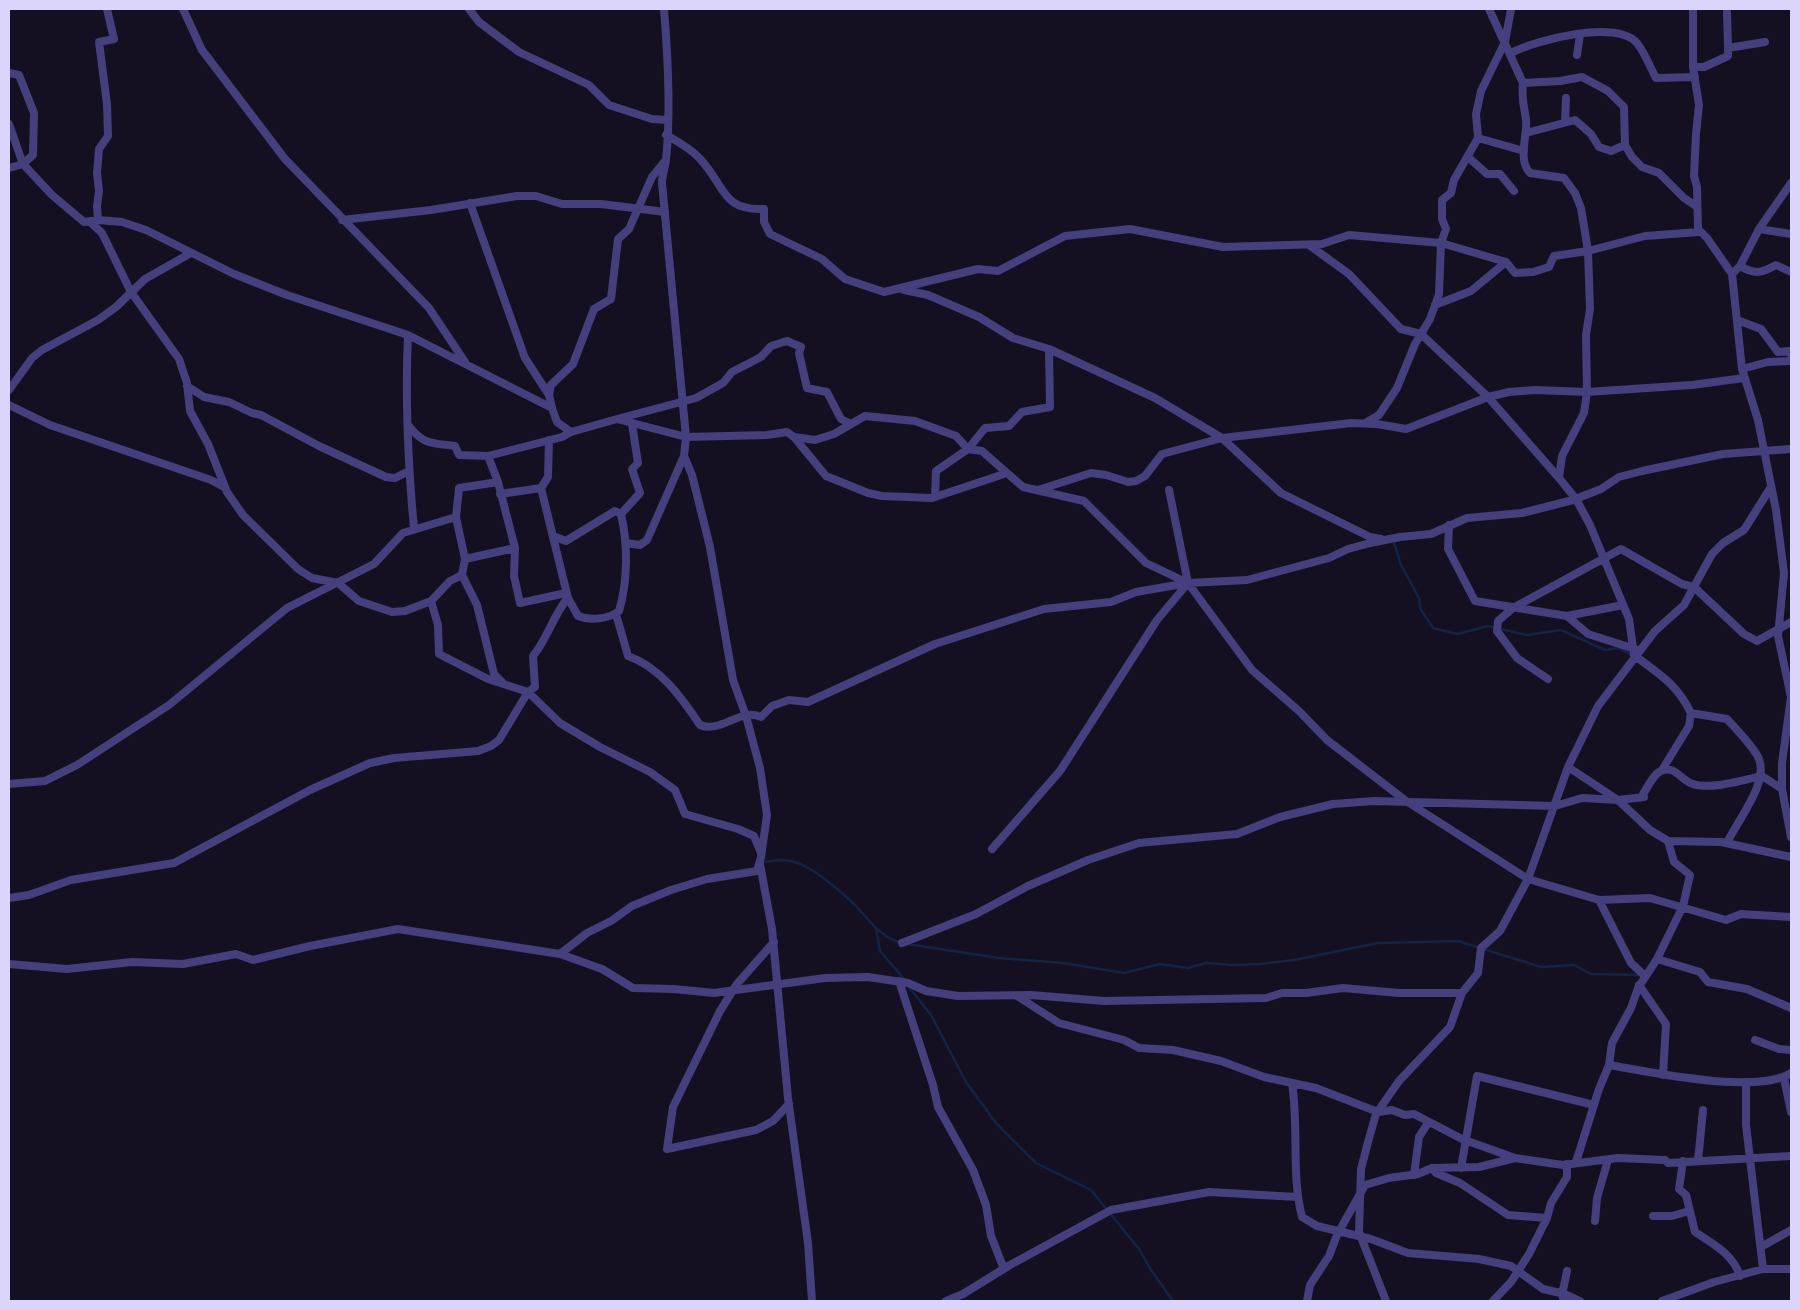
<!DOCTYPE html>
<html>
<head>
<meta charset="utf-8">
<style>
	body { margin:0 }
	#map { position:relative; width:1800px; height:1310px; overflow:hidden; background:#141022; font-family:Karla,sans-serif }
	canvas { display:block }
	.frame { position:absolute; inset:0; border:10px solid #dcd5fb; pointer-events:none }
</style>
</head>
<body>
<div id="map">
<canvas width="1800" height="1310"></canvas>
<div class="frame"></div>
</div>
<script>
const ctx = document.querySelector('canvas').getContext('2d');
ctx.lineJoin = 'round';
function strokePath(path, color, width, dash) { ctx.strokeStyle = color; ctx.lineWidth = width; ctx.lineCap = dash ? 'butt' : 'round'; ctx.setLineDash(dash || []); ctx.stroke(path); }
strokePath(new Path2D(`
	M 1393,539 L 1401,565 L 1419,598 L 1420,608 L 1433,628 L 1458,634 L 1488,626 L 1527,635 L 1561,630 L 1605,650 L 1618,648 L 1633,655
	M 761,862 C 771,861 783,859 792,861 C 812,866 841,891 855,905 C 869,920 881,938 902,943
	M 876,928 L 880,951 L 905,980
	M 907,944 L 999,958 L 1063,963 L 1124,973 L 1160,964 L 1188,968 L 1206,963 L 1233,965 L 1260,964 L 1294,960 L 1378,943 L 1458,941 L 1541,967 L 1574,965 L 1591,974 L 1641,975
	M 909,987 L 931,1015 L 966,1082 L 996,1123 L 1036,1163 L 1091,1190 L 1139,1249 L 1151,1270 L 1173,1301`), '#122344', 2.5);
strokePath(new Path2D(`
	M 183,9 L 202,50 L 285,159 L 429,308 L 465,362
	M 469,9 L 479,22 L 519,52 L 589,85 L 609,105 L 652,119 L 667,120
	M 1489,9 L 1523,83 C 1521,97 1524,106 1526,119 C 1528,136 1517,159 1530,173 L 1564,178 L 1575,193 L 1581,208 L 1588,251 L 1590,309 L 1586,335 L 1587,392 L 1584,413 L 1562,456 L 1559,478 L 1576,499 L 1590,525 L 1629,619 L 1634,655
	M 1693,9 L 1693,67 L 1699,105 L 1696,134 L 1694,176 L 1697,187 L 1698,229 L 1707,238 L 1732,274
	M 1727,12 L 1728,48
	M 1511,53 C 1535,40 1617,19 1637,43 C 1645,53 1650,67 1656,78 L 1695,77
	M 1577,55 L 1580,35
	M 1693,67 L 1704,67 L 1728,56 L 1728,48 L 1765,42
	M 9,73 L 19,75 L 34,113 L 33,155 L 23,164 L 9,168
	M 1523,83 L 1560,81 L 1582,77 L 1608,91 L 1624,107 L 1625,145 L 1632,157 L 1642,167 L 1659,173 L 1684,198 L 1696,206
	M 1565,122 L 1566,98
	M 9,124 L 23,164 L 52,195 L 84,222 L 98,220 L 122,222 L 146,230 L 234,274 L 287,295 L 408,335 L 552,408 L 557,422 L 571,432 L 617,419 L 686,437 L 767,435 L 787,432 L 794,437 L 815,440 L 834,434 L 865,416 L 915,421 L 956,436 L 968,449 L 982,451 L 1023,487 L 1084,501 L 1146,563 L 1188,583 L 1252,670 L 1299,711 L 1327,740 L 1406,801 L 1528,879 L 1599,900 L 1650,898 L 1726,920 L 1741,914 L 1791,917
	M 1526,133 L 1575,120 L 1591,134 L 1599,147 L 1611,151 L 1625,145
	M 666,135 C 677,141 693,150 701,160 C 725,186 722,211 764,209 L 764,222 L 770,234 L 822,259 L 845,279 L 884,292 L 978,269 L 998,271 L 1065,236 L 1130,229 L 1223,247 L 1322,244 L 1349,235 L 1441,243 L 1506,262 L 1515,273 L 1533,272 L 1549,267 L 1554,256 L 1588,251 L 1645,236 L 1699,232
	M 1478,138 L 1524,151
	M 1468,157 L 1487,174 L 1500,174 L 1514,191
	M 1791,183 L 1759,229 L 1740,266 L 1732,274 L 1742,369 L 1758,420 L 1776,510 L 1784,573 L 1778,636 L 1791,697 L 1782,763 L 1782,789 L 1791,837
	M 470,203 L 525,358 L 549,395
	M 98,220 L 97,206 L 99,191 L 97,173 L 99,149 L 108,136 L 107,104 L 99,42 L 114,39 L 107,9
	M 342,220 L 431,210 L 517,196 L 536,196 L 562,204 L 601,204 L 665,212
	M 90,222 L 102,233 L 131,292 L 179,359 L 187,383 L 190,411 L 208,444 L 227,492 L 243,515 L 298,569 L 312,578 L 338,583 L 359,601 L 392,612 L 405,611 L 431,601 L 450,581 L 462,575
	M 1759,229 L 1791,234
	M 1309,245 L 1349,274 L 1401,329 L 1421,334 L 1488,397 L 1559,478
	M 1740,266 C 1755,275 1762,273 1776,265 L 1791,272
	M 904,290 L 928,295 L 979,317 L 1013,338 L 1049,349 L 1155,398 L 1222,438 L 1281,493 L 1370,537 L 1381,539
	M 1435,305 L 1471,291 L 1506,262
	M 1737,320 L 1761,329 L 1778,352 L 1790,351 L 1791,355
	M 408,335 C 405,399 408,464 414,529
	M 1742,369 L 1768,362 L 1791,361
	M 187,386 L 204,397 L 229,402 L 252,413 L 261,415 L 319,446 L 386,477 L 395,478 L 409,471
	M 9,390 L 32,358 L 42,350 L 98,320 L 116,307 L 145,279 L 191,253
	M 9,405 L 50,425 L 211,480 L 224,487
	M 552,408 L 549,395 L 551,385 L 573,364 L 594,309 L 611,299 L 618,239 L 629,229 L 652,177 L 665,161
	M 617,419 L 696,398 L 723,383 L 732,372 L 761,357 L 771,346 L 787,341 L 801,347 L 799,353 L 807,388 L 827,392 L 841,419 L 849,423
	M 1367,422 L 1379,415 L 1397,388 L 1415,344 L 1430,319 L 1439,294 L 1441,243 L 1446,229 L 1442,219 L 1442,200 L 1451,193 L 1454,180 L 1478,138 L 1476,114 L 1481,91 L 1505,42 L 1511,9
	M 409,426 C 423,445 433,443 455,446 L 459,455 L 488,456 L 562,437 L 571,432
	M 794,437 L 826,476 L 868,493 L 882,496 L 932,498 L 1007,473
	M 488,456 L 498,482 L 515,548 L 514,576 L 520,603 L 566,593
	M 498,482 L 459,488 L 456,517 L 465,559 L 462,575 L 477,605 L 494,674 L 502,682
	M 1038,490 L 1091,473 L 1106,475 L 1128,482 L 1136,481 L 1145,476 L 1162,454 L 1222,438 L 1351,423 L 1377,424 L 1406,429 L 1488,397 L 1509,392 L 1535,390 L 1587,392 L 1692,385 L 1744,378
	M 500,494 L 541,488
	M 935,497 L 936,471 L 968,449 L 985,428 L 1009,426 L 1022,412 L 1050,407 L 1049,349
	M 1449,525 L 1448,549 L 1475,601 L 1567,616 L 1588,634 L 1635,649
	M 553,536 L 566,541 L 615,511 L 621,514
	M 626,543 L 640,545 L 647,540 L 684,456
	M 465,559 L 515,548
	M 568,598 L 578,616 C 590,621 609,619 619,611 C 628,581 628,544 621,514 L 640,493 L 632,469 L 638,463 L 632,424
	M 431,601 L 438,625 L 439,654 L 488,679 L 528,692 L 560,723 L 600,747 L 650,772 L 675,790 L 685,814 L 738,829 L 754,836 L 761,853
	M 616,614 L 628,656 C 660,667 682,698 700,725 C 720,734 741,707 761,717 L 772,706 L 789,700 L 808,702 L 935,644 L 1044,609 L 1111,602 L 1136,592 L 1188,583 L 1247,580 L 1329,558 L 1348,549 L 1370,543 L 1400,537 L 1431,534 L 1467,518 L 1522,513 L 1573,500 L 1601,489 L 1619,477 L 1642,471 L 1723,454 L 1791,449
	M 1567,616 L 1623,605
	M 1634,655 C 1660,675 1677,684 1691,713
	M 1548,679 L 1517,658 L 1497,631 L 1498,621 L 1513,608 L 1621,549 L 1682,584 L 1694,587 L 1744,634 L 1757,641 L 1791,622
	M 1568,767 L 1618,800 L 1650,830 L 1668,841 L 1721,842 L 1791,857
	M 1662,770 L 1689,726 L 1691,713 L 1727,719 C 1737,730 1749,742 1757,755 C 1772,780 1738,819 1727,843
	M 9,784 L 45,781 L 77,765 L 169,705 L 287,608 L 374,564 L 403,533 L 456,517
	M 992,849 L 1060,771 L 1157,620 L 1188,583 L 1169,490
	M 760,864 L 772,929 L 788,1098 L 808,1243 L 812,1301
	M 9,898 L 29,895 L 71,880 L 174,863 L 310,790 L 370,763 L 394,758 L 478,751 L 491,746 L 499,740 L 528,692 L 535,687 L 533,656 C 548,638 553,615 568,598 L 541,488 L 548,477 L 549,440
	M 1599,900 L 1631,963 L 1645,976
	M 774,942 L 737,984 L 720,1011 L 673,1107 L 667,1149 L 756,1130 L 773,1121 L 789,1104
	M 902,943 L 976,914 L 1028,886 L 1088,860 L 1139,843 L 1237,834 L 1280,817 L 1333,804 L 1374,801 L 1555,806 L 1582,798 L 1618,800 L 1644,797 L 1643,794 C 1648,787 1654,772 1663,770 C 1677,767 1680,780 1693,784 C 1710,790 1744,780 1762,776 L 1782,789
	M 560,954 L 587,933 L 611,921 L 632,906 L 671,890 L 707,879 L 757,871 L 761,857 L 767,815 L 760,768 L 746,716 L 733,680 L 710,547 L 692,475 L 684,456 L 686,437 L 662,183 C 662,175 665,168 666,160 C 671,112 668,57 664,9
	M 1657,959 L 1700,972 L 1708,982 L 1747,989 L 1791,1008
	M 9,964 L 67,969 L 132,962 L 183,964 L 236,954 L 253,960 L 310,946 L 398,929 L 560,954 L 602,969 L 633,988 L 674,989 L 714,993 L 825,978 L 868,977 L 908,983 L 926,991 L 958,996 L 1031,995 L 1104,1001 L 1266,998 L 1282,993 L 1306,993 L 1343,988 L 1399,993 L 1462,993
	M 899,981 L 933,1085 L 938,1107 L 973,1170 L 986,1205 L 991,1236 L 1004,1269
	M 1639,985 L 1666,1024 L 1663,1075
	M 1017,996 L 1059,1023 L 1124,1040 L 1139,1048 L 1173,1050 L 1221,1061 L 1264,1077 L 1316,1088 L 1378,1112 L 1392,1110 L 1405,1115 L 1414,1114 L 1462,1139 L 1515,1158
	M 1755,1040 L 1779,1049 L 1791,1050
	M 1609,1065 C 1651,1072 1756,1095 1791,1073
	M 1784,1078 L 1791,1112
	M 1746,1082 L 1746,1125 L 1763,1269
	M 1292,1083 C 1299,1127 1291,1174 1302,1217 L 1317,1226 L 1371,1239 L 1408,1253 L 1479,1259 L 1511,1266 L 1543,1289 L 1565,1294 L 1580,1301
	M 1683,1161 L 1679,1189 L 1686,1195 L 1695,1232 C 1713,1244 1733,1254 1740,1276
	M 1698,1161 L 1703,1110
	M 1576,1162 L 1599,1089 L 1609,1065 L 1612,1043 L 1631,1008 L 1638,988 L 1657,959 L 1683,906 L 1690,875 L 1674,862 L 1668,841
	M 1432,1168 L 1436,1173 L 1460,1183 L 1508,1215 L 1547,1218
	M 1461,1168 L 1477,1076 L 1594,1105
	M 1414,1175 L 1419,1137 L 1428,1123
	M 1653,1216 L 1672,1216 L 1689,1211
	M 1595,1221 L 1597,1198 L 1608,1160
	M 1761,1247 L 1791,1230
	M 946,1301 L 963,1294 L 1010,1265 L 1111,1210 L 1209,1192 L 1297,1197
	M 1307,1301 L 1310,1285 L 1329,1256 L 1337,1235 L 1365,1185 L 1389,1178 L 1418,1174 L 1432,1168 L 1479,1167 L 1515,1158 L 1563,1165 L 1618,1158 L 1665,1160 L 1668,1163 L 1791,1156
	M 1386,1301 L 1359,1232 L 1361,1169 L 1368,1142 L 1376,1114 L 1399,1081 L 1450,1027 L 1462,993 L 1478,973 L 1481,948 L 1500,931 L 1528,879 L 1568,767 L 1598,706 L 1655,631 L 1684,605 L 1712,554 L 1723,543 L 1744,530 L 1771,487
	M 1493,1301 L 1511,1282 L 1529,1254 L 1547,1218 L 1551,1203 L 1567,1177 L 1567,1164
	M 1564,1301 L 1562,1295 L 1567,1271
	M 1662,1301 L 1714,1282 L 1763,1269 L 1791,1269`), '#453f7d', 8);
</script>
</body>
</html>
